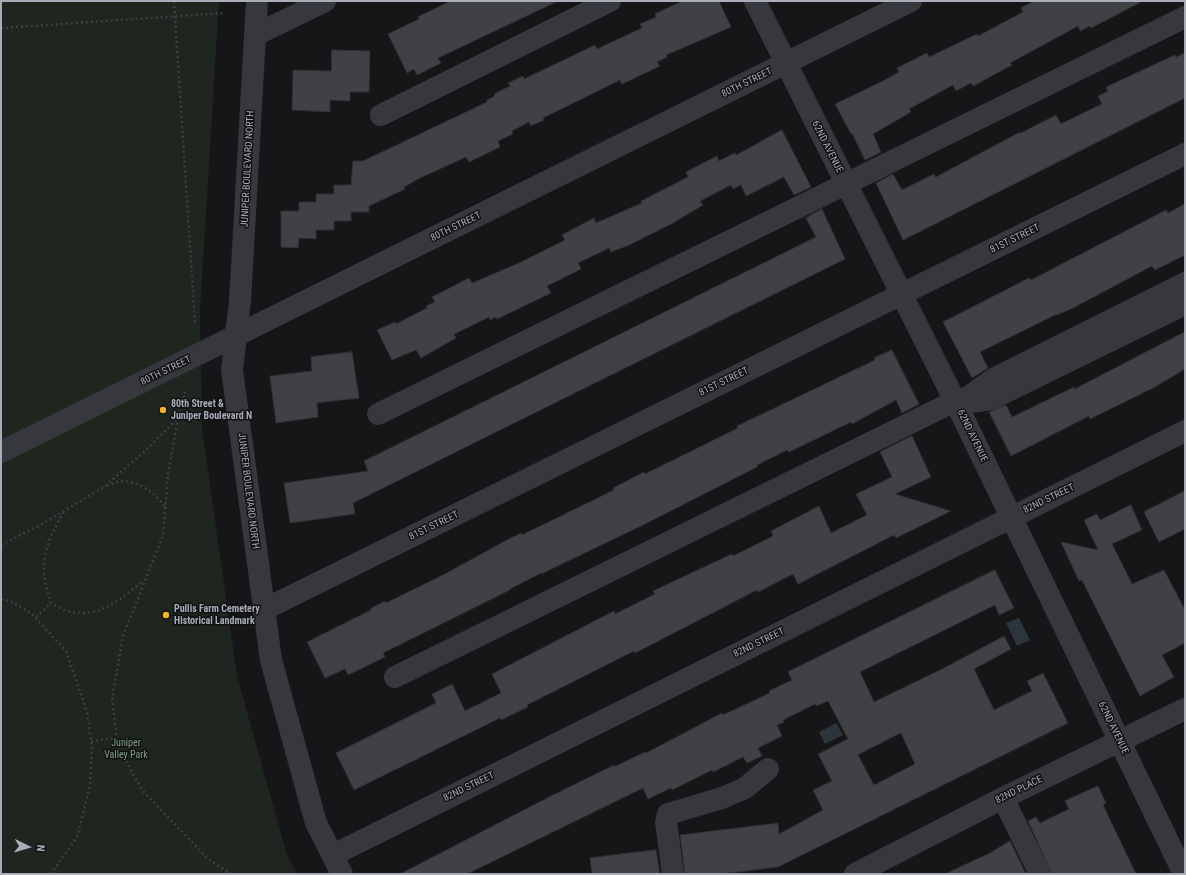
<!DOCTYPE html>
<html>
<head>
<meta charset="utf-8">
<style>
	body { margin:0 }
	#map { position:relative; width:1186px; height:875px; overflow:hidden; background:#161618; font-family:"Roboto Condensed",sans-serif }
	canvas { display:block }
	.frame { position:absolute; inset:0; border:2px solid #a8adb8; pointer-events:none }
	.north { position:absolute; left:8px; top:827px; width:40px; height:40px; -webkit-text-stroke:3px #111113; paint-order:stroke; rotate:95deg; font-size:11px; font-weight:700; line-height:16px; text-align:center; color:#a8adb8 }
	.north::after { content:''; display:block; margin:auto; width:14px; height:18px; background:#a8adb8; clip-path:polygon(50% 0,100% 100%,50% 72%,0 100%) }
</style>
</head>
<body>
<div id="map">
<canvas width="1186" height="875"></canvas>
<div class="frame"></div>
<div class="north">N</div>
</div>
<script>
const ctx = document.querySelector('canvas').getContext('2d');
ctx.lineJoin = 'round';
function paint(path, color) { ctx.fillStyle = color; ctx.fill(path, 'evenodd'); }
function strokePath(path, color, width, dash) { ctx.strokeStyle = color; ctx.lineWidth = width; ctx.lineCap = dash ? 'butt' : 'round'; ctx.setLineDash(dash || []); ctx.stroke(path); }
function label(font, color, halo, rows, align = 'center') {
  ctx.font = font + ' "Roboto Condensed",sans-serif'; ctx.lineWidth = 3; ctx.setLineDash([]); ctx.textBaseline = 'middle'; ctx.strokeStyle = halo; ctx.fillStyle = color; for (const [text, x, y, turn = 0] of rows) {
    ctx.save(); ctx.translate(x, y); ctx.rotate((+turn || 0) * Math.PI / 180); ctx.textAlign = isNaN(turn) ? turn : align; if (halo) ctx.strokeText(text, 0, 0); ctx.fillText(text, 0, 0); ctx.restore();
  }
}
paint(new Path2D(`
	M 1,1 L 219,1 L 200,311 L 202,428 L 237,676 L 287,855 L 297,874 L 1,874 Z`), '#1e261f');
paint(new Path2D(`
	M 1019,618 L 1030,640 L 1017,646 L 1006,623 Z
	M 836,723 L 843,735 L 825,744 L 819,732 Z`), '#2c353c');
const building = new Path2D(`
	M 451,1 L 558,1 L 438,58 L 441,63 L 417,75 L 414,69 L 407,73 L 388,34 L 419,19 L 418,17 Z
	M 683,1 L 719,1 L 731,27 L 666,55 L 667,57 L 657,62 L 660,66 L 622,84 L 620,80 L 543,118 L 542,116 L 544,120 L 531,126 L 529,122 L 512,131 L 513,134 L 498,141 L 500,147 L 469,162 L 466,157 L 420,178 L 404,187 L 405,189 L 369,206 L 369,212 L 351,212 L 351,221 L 334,221 L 334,230 L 316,230 L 316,239 L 299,238 L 298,248 L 281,247 L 281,211 L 299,211 L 299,202 L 316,202 L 316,194 L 334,194 L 334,185 L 351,185 L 353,161 L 363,161 L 487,102 L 487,100 L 495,96 L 494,94 L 510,86 L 508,83 L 523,76 L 524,79 L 595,45 L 597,49 L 642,28 L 640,24 L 656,17 L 655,14 Z
	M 1035,1 L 1143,1 L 1091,28 L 1090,26 L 1080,31 L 1078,26 L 1010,63 L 1012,65 L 973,86 L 971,83 L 956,91 L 953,85 L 909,109 L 911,112 L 873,134 L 881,152 L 865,160 L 852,133 L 851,134 L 835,104 L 883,81 L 899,72 L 897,68 L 927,53 L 929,57 L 977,34 L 978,36 L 1023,12 L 1021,8 Z
	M 332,50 L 370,51 L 369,92 L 350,92 L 350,101 L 330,100 L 330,112 L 292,110 L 293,70 L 331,71 Z
	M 1185,53 L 1185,98 L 903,240 L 876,183 L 893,174 L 902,190 L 934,174 L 936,177 L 1020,132 L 1021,133 L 1056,115 L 1061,124 L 1077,116 L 1102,104 L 1098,96 L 1108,91 L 1106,87 L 1175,55 L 1176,57 Z
	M 782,130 L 811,187 L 794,195 L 784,177 L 746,196 L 741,185 L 733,189 L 731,185 L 700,201 L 703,205 L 673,223 L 627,246 L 611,252 L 609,248 L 578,263 L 581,269 L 547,286 L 551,293 L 497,319 L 496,317 L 490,320 L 489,317 L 473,325 L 454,334 L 456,338 L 421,358 L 416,350 L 392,360 L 377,330 L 395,322 L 396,324 L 427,308 L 426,306 L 435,302 L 432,297 L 469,278 L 472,283 L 519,263 L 565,240 L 562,235 L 594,218 L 596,223 L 642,203 L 641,201 L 688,177 L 686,172 L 717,156 L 719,161 L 735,153 L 736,155 Z
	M 1185,204 L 1185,255 L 1155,270 L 1152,266 L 1073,308 L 1057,315 L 1057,314 L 980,352 L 988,368 L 972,378 L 943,322 L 1029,278 L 1031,280 L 1166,210 L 1168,213 Z
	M 822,209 L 845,259 L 353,503 L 355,514 L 290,523 L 284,483 L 368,471 L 364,461 L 816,237 L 806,218 Z
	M 1185,332 L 1185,369 L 1153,388 L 1090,419 L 1089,416 L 1011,456 L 989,412 L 1006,405 L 1012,417 L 1074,387 L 1074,389 Z
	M 892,350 L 919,404 L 902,413 L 896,400 L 852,424 L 851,422 L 789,452 L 787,450 L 757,465 L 757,467 L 643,525 L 541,574 L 541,573 L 510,589 L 510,590 L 383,653 L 385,657 L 348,675 L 345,669 L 325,678 L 307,642 L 371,610 L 370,609 L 385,601 L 386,603 L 445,574 L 505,541 L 521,533 L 522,535 L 614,490 L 613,488 L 644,472 L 645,474 L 738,428 L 737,426 L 875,360 L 874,358 Z
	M 352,352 L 359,398 L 317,403 L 318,417 L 276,423 L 270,376 L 312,371 L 311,357 Z
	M 912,436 L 931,477 L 895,494 L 951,511 L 896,538 L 894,535 L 798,584 L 793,574 L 758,592 L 757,590 L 635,653 L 634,651 L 527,705 L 528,707 L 501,720 L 500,718 L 354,790 L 336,753 L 436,703 L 432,694 L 452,684 L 465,711 L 501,693 L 492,674 L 614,611 L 615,614 L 655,594 L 653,591 L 670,583 L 732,554 L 733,556 L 773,536 L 771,531 L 819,506 L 831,533 L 867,515 L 856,494 L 892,477 L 880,452 Z
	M 1185,491 L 1185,529 L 1159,542 L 1144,512 Z
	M 1131,505 L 1142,530 L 1112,544 L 1132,584 L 1164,570 L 1185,610 L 1185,643 L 1162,655 L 1174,677 L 1140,696 L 1082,580 L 1079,581 L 1061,542 L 1098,550 L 1084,520 L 1097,514 L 1100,520 Z
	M 995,570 L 1014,608 L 999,615 L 995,605 L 860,672 L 874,702 L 942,669 L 1004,636 L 1011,649 L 974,669 L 994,710 L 1032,691 L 1027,681 L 1043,673 L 1068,723 L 778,867 L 721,874 L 685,874 L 680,835 L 778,823 L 779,834 L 823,810 L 813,790 L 832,781 L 818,754 L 848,739 L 828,701 L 816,706 L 815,704 L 783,720 L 784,722 L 777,725 L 782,736 L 758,748 L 762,756 L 747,763 L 743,757 L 713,772 L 712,770 L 672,790 L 671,788 L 648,799 L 643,788 L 467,874 L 400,874 L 551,796 L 614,765 L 614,767 L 645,752 L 646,753 L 722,713 L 723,715 L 770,693 L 769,691 L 792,680 L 788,672 ZM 901,733 L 915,764 L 874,785 L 858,755 Z
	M 1098,786 L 1106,803 L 1103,805 L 1136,874 L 1052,874 L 1028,821 L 1036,817 L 1040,823 L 1069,809 L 1065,801 Z
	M 1010,841 L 1026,874 L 945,874 L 990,853 Z
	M 656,850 L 660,874 L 592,874 L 590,858 Z`);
paint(building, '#404145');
strokePath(building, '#303034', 1);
strokePath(new Path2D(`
	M 174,1 L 195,324
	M 1,28 L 224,13
	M 178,418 L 168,475 L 163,536 L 123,636 L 112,698 L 118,747 L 142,790 L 208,859 L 231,874
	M 107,486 C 111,485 117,481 121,481 C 139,481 156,493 165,507
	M 64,512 C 44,544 38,566 51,603 C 57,606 64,611 71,612 C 100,618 122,598 143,581
	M 1,545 L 42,524 L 104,487 L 145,451 L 178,418 L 185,392
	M 1,599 L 10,601 L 31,613 L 66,651 L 87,712 L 92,748 L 90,786 L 77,837 L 51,874
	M 36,617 L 51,603
	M 91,741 L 117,738`), '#3d3f44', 2.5, [2, 3]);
strokePath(new Path2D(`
	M 257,1 L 240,301 L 232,370 L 271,660 L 316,823 L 342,874
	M 755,1 L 957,405 L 1184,874
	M 255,35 L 325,1
	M 381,115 L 610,1
	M 964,403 L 991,399 L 1185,304
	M 957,405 L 995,378 L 1185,283
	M 378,414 L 1185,17
	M 1,452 L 911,1
	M 263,610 L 1185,154
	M 395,677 L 955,401
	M 1003,798 L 1040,874
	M 333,855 L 1185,431
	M 673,874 L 666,822 L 668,814 L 722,798 L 745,788 L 768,769
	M 855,874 L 1003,798 L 1185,709`), '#37383d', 22);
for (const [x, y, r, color] of [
	[163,410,4,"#f2b134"],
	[166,615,4,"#f2b134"]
]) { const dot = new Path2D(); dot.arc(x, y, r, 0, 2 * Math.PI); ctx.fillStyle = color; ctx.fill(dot); strokePath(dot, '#111113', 1.5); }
label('10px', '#a8adb8', '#111113', [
	["80TH STREET",747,83,-26],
	["62ND AVENUE",827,147,63],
	["JUNIPER BOULEVARD NORTH",248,169,-87],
	["80TH STREET",456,227,-26],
	["81ST STREET",1015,239,-26],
	["80TH STREET",166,371,-26],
	["81ST STREET",724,382,-26],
	["62ND AVENUE",972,436,64],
	["JUNIPER BOULEVARD NORTH",248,491,83],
	["82ND STREET",1049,499,-26],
	["81ST STREET",434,526,-26],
	["82ND STREET",759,643,-26],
	["62ND AVENUE",1113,728,64],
	["82ND STREET",469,787,-26],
	["82ND PLACE",1019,790,-26]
]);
label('bold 10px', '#a8adb8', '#111113', [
	["80th Street &",171,404],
	["Juniper Boulevard N",171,416],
	["Pullis Farm Cemetery",174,609],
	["Historical Landmark",174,621]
], 'left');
label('10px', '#7fa381', '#111113', [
	["Juniper",126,743],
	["Valley Park",126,755]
]);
</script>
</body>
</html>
